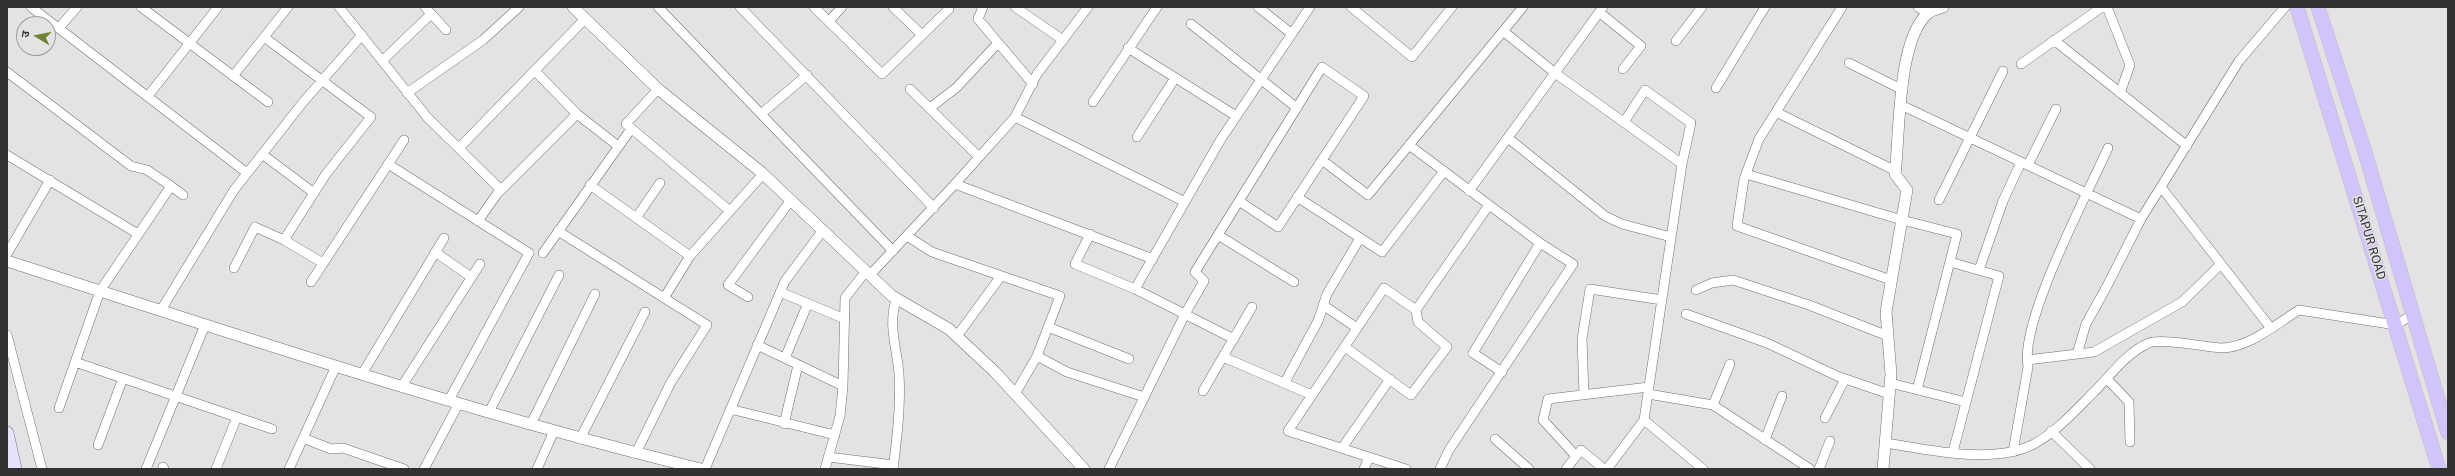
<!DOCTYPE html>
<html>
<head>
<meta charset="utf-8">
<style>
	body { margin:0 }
	#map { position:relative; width:2455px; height:476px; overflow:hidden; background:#e5e2e5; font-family:"Public Sans","Noto Sans Devanagari",sans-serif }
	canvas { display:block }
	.frame { position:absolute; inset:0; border:8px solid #333233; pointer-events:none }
	.north { position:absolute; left:16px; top:16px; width:40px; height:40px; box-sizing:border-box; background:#e5e2e5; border:1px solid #9e9c9e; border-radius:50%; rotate:280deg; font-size:11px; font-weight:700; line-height:16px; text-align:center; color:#333233 }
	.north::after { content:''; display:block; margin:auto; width:14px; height:18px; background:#718333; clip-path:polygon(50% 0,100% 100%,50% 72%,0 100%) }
</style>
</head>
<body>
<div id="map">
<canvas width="2455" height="476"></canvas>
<div class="frame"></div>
<div class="north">उ</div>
</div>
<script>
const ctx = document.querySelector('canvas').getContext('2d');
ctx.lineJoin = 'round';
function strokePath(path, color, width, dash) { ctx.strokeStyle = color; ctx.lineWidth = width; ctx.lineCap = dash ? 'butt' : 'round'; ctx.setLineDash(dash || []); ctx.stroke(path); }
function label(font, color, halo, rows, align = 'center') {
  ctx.font = font + ' "Public Sans",sans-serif'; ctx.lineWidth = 3; ctx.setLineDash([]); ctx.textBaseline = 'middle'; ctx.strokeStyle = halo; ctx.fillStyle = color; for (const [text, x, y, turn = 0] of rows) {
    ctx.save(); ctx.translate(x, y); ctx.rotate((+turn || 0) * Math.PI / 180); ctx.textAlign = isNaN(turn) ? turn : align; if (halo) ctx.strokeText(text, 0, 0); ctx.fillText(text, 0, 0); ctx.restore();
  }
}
const minor = new Path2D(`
	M 31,7 L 247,173
	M 141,7 L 268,102
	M 339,7 L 427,117 L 501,190
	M 425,7 L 446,30
	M 658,7 L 893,251
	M 740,7 L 934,208
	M 814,7 L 882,74 L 949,9
	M 893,7 L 922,35
	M 983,7 L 978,19 L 1033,84
	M 1015,7 L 1063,40
	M 1258,7 L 1292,34
	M 1351,7 L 1412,57 L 1452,7
	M 1842,7 L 1759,139 L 1744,179 L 1737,226 L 1891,280
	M 1918,7 L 1927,13
	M 2107,7 L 2130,65 L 2120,93
	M 1599,12 L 1641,46 L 1623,69
	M 829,21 L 842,7
	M 1191,24 L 1297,108
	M 59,28 L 77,7
	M 1503,31 L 1555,73 L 1682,164
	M 264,37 L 371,117 L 326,174 L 284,240
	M 2054,40 L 2187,146
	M 1676,41 L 1702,7
	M 1128,48 L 1236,116
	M 382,61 L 431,14
	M 1849,63 L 1903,90
	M 2021,64 L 2102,7
	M 535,71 L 577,114 L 618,146
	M 7,72 L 131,166 L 147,170 L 171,186 L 100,291 L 59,408
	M 233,76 L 288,7
	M 1716,88 L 1765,7
	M 658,89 L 626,124 L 730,211
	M 910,89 L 979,157
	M 407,93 L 483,40 L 519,7
	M 148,96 L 218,7
	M 1093,102 L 1157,7
	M 1901,105 L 2141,219
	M 930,108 L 956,88 L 998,43
	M 1776,112 L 1896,171
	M 761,114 L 807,75
	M 1015,117 L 1185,202
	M 1137,137 L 1175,78
	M 1508,138 L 1605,216 L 1622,224 L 1671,237
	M 1409,145 L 1540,243 L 1573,264 L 1449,450 L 1440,469
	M 459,148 L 585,19
	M 262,154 L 314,193
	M 7,155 L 138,234
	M 1322,160 L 1368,195 L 1523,7
	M 388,164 L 529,253 L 449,400
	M 2028,165 L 2056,109
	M 1746,174 L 1902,220 L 1957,234 L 1917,390
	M 955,184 L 1153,259
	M 590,185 L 690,256
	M 171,186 L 183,195
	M 2161,187 L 2270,327
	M 1469,191 L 1603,7
	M 1297,197 L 1382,252 L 1444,171
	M 1939,200 L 2003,71
	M 636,218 L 660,183
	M 478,221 L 497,194 L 577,114
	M 558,231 L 707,325 L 671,382 L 636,453
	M 1090,234 L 1075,264 L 1135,289 L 1234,339
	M 1218,235 L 1294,282
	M 907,236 L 932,252 L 1060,296 L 1037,356 L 1015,394
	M 435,252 L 471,277
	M 543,253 L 631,129
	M 7,254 L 50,180
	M 1950,262 L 1999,276 L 1953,452
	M 234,268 L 255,227 L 284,240 L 323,263
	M 1979,270 L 2003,201 L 2021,162
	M 870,275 L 955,184 L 1015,117 L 1037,74 L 1088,7
	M 311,282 L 404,140
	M 1135,289 L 1221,139 L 1310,7
	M 1696,290 L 1712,283 L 1733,280 L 1809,305 L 1888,336
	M 780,292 L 845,319
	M 748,297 L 728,285 L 791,200
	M 664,298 L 690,256 L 763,174
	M 1323,305 L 1357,328
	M 161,310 L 234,190 L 304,101 L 362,35
	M 1686,314 L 1767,343 L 1837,376 L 1889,394
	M 1048,327 L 1129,359
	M 7,335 L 42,469
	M 957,336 L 1001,276
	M 757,345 L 843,386
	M 1345,347 L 1411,395 L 1447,347 L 1418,322 L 1416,310 L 1489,205
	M 2077,354 L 2086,324 L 2107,286 L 2141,219 L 2239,61 L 2285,7
	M 1037,356 L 1067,372 L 1144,397
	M 1223,357 L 1312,395
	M 785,358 L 808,303
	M 2027,360 L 2094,352 L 2182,302 L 2220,265
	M 75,362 L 272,429
	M 1502,372 L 1473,353 L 1540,243
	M 362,374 L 444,238
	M 2107,379 L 2129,402 L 2130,442
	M 1285,382 L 1318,321 L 1327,294 L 1360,238
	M 1890,383 L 1966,402
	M 402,386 L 480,264
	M 1203,391 L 1252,307
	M 1648,394 L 1713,405 L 1810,469
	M 1584,395 L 1582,339 L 1590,289 L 1662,300
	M 1713,405 L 1730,364
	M 730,409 L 835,435
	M 489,412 L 559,275
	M 1825,418 L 1845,379
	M 1644,420 L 1703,469
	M 531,424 L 595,294
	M 784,424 L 798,365
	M 2051,431 L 2090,469
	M 303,438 L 331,449 L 343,448 L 404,469
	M 580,439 L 645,312
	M 1495,439 L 1529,469
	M 1765,440 L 1782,396
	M 1886,443 C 1930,450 1993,465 2034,444 C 2056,432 2076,410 2093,393 C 2110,376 2127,352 2149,343 C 2160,338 2206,347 2221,348 C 2249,348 2276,324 2299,310 L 2396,325 L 2413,314
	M 98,445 L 123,378
	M 1342,448 L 1390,379
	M 2013,452 L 2028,367 C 2019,322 2087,195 2108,148
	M 1576,456 L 1543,420 L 1548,399 L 1649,387
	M 828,457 L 894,465
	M 163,467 L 164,469
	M 146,469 L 205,325
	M 216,469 L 237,417
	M 289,469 L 336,366
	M 424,469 L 459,403
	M 537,469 L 554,431
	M 705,469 L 785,281 L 823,230
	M 825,469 L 840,416 L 843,386 L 845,298 L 866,271
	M 893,469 C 897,438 901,405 899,374 C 897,348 887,323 897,298
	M 1109,469 L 1185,314 L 1204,281 L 1195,272 L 1322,67 L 1364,96 L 1278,227 L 1239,201
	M 1364,469 L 1369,457
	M 1406,469 L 1288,431 L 1384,288 L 1416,310
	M 1566,469 L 1581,450 L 1604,469
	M 1607,469 L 1644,420 L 1682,164 L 1691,123 L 1645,90 L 1624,122
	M 1819,469 L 1830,441`);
const tertiary = new Path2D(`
	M 573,7 L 658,89 L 761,172 L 892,296 L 949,329 L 995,372 L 1084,469
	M 7,261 C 237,335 466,412 701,469
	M 1883,469 L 1891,374 L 1886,312 L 1907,190 L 1895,174 C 1900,134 1897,42 1927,14 C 1930,10 1938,9 1943,7`);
const secondary = new Path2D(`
	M 7,433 L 15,469`);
const primary = new Path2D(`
	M 2297,7 L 2439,469
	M 2318,7 L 2364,149 L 2448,433`);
strokePath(minor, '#716e71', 10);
strokePath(tertiary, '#716e71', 12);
strokePath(secondary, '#716e71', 14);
strokePath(primary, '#bebdbe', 15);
strokePath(minor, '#fff', 9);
strokePath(tertiary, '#fff', 11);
strokePath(secondary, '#e8e2fd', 13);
strokePath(primary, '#d1c4fa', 14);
label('12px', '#333233', '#e5e2e5', [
	["SITAPUR ROAD",2369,238,73]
]);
</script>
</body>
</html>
